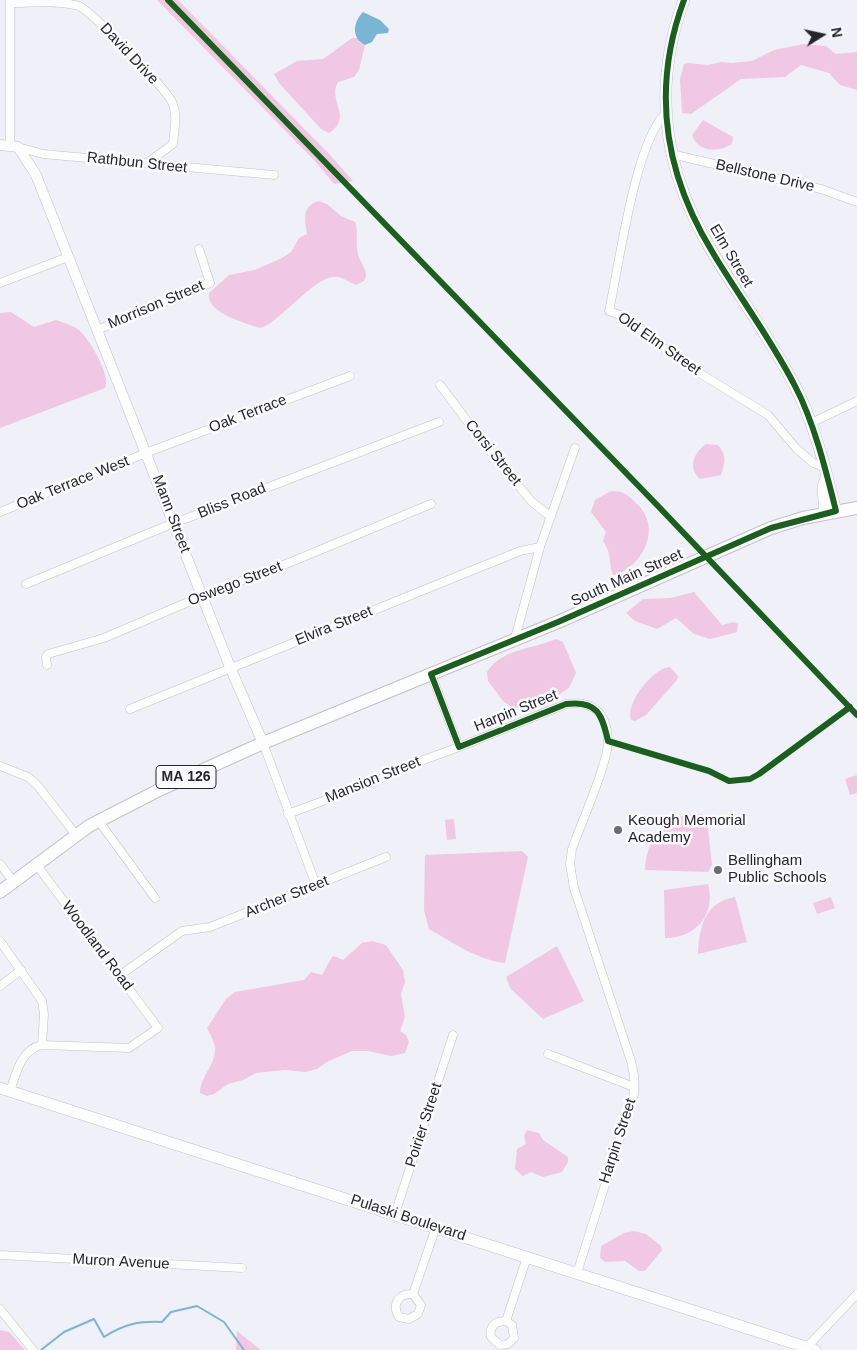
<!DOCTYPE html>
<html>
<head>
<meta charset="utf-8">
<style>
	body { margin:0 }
	#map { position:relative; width:857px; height:1350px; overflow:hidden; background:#f0f0f8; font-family:Arial,sans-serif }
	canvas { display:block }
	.north { position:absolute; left:797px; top:10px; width:50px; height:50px; -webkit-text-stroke:4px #fbfbff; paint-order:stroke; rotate:80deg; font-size:14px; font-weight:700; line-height:20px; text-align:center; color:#26252d }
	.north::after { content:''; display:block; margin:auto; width:18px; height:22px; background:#26252d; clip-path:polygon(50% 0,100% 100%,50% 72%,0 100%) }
</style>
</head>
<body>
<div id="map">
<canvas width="857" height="1350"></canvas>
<div class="north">N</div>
</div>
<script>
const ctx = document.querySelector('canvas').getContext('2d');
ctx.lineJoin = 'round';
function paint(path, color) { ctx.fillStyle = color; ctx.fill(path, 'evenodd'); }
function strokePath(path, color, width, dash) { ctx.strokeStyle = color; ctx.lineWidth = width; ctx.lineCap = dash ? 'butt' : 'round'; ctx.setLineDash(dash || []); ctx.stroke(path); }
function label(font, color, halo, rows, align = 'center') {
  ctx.font = font + ' Arial,sans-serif'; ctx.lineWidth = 5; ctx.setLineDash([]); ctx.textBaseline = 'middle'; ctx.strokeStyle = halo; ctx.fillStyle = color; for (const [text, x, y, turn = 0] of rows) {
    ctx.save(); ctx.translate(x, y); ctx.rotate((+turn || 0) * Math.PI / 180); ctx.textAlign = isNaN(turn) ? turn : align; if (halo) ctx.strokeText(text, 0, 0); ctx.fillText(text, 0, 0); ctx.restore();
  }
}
paint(new Path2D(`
	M 157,0 L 178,0 L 332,157 L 353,181 L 334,184 L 314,160 Z
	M 352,38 L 358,38 L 359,42 L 365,45 L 359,70 L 354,77 L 338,82 C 327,101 354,117 329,133 L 321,129 L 279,83 L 274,74 L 297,61 L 323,59 Z
	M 804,44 L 826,46 L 836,54 L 857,52 L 857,90 L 840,85 L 829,73 L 801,65 L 785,77 L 741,79 L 691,114 L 682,113 L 680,79 L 684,64 L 689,63 L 708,65 L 721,62 L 732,63 L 752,61 L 774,50 Z
	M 703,120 L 733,137 L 732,144 C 718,153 697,152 692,135 Z
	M 319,201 L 327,204 L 341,216 L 355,222 C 359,231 355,244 358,254 C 360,263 370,272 364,281 L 356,285 C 350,283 344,278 338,277 C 317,272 280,323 260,328 C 246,323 205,313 209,293 L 229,275 L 255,270 L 282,258 L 291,252 L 299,238 L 307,234 C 305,220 301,206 319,201 Z
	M 11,312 L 34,327 L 56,320 C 64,323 74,325 81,332 C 90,341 111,375 105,388 L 0,428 L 0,313 Z
	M 706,444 L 718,445 C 727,456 725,462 721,475 L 700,479 C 687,467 694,453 706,444 Z
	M 611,491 C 623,491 627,494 635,502 C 662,525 646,562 617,575 L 613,575 C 608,560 612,554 603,541 L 606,532 L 591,512 L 595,500 Z
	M 694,592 L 722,625 L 734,622 L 738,624 L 737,632 L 710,639 L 694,634 L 676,618 L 657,629 L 635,621 L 626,613 L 643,599 L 671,598 Z
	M 556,639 L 563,642 L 576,673 L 569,688 L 552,699 L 519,708 L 510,706 L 503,701 L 488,681 L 487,672 C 501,649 533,649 556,639 Z
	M 670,667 L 678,676 L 677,680 L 646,715 L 635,721 L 631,720 C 625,703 653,668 670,667 Z
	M 857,775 L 857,793 L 850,795 L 845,779 Z
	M 691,814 L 702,814 L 707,819 L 712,865 L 708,872 L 645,870 C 646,841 662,818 691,814 Z
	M 454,819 L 456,839 L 447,840 L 445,820 Z
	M 522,851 L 528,857 L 505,963 C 478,960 453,943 429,929 L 424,910 L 425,855 Z
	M 708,884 C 716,915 696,938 665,938 L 664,890 Z
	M 735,897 L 747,942 L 698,954 C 699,927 705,902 735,897 Z
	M 831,897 L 835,908 L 817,914 L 813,903 Z
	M 372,941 L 386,945 L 403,970 L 405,982 L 401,994 L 405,1017 L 400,1031 L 406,1035 L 409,1042 L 405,1053 L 391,1056 L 368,1051 L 352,1051 L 327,1062 L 317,1069 L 305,1072 L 285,1070 L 256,1073 L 243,1080 L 228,1084 L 214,1094 L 207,1096 L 200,1093 C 200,1077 214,1067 215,1051 C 216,1044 210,1034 207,1028 L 226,999 L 235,992 L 304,980 L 311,972 L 322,975 L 332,957 L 334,956 L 343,960 L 362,943 Z
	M 557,946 L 584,1001 L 543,1019 L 510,988 L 506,977 Z
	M 527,1130 L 539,1133 L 543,1140 L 568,1157 L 568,1162 L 562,1172 L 543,1177 L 531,1172 L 523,1176 L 515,1169 L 517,1149 L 526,1144 L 524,1136 Z
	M 634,1231 L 646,1234 L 661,1246 L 662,1250 L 645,1271 L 639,1271 L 625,1261 L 605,1262 L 600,1258 L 601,1246 L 624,1233 Z
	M 0,1330 L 9,1332 L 25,1350 L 0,1350 Z
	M 237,1331 L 261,1350 L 236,1350 Z`), '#f0c8e3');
paint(new Path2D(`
	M 363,12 L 380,20 L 389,29 L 388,33 L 377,34 L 372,42 L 365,45 C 351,38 353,22 363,12 Z`), '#7ab5d4');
strokePath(new Path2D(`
	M 41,1350 L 64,1332 L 94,1319 L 104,1337 C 124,1324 139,1321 162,1322 L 171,1312 L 197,1306 L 224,1322 L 244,1350`), '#7ab5d4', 2);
const minor = new Path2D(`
	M 10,3 C 31,3 58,0 79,6 C 91,11 166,89 172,102 C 178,115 174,131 173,144 L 147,163
	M 665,114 C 635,143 619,266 609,311 L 620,315 L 688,366 L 768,415 L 796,448 L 813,463 L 822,466
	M 10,146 L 10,0
	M 18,147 L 43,154 L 274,175
	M 671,154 L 821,189 L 857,202
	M 0,283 L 68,257
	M 97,330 L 210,283 L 199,249
	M 440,385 L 489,450 L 532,502 L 551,517
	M 811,423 L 857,401
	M 0,512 L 151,451 L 350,376
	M 26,584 L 164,527 L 439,422
	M 515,638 L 540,547 L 575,448
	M 47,665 L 46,657 L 48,654 L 104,638 L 207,594 L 291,562 L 431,504
	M 431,674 L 459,747 L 566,704 C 592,700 607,712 608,740 C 609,761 580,826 572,849 L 570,864 L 574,888 L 631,1061 L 634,1075 L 634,1094 L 577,1273
	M 130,709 L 520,551 L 540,547
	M 263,743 L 316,885
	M 0,766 L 28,777 L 38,786 L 76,835
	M 288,814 L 374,782 L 407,766 L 459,747
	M 98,820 L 155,898
	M 0,864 L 13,881
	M 0,941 L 42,1001 L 44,1014 L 42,1045
	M 119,976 L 182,931 L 210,927 L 386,857
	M 0,986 L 21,970
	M 548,1054 L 634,1087
	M 10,1091 C 16,1074 21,1049 42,1045 L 129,1048 L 158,1028 L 36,864
	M 395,1214 L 453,1035
	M 0,1255 L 242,1268
	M 413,1294 L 421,1305 L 418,1314 L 409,1319 L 399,1317 C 391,1304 399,1293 413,1294 L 436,1227
	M 0,1309 L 33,1350
	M 506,1321 L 512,1325 L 514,1338 L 508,1344 L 500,1345 L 491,1337 C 489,1326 495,1321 506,1321 L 527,1257
	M 807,1347 L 857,1294`);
const tertiary = new Path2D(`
	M 0,145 L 18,147 L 36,175 L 230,667 L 263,743`);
const secondary = new Path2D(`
	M 684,0 C 651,89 664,173 713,253 C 740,298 771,339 795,386 C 814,422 826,471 836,511
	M 825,514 L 823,487 L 826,478
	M 0,1088 L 815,1350`);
const primary = new Path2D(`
	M 0,892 L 89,826 L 161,789 L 263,743 L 558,622 L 771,528 L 803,518 L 857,508`);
strokePath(minor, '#c1c1c8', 9);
strokePath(tertiary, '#c1c1c8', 11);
strokePath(secondary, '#c1c1c8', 12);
strokePath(primary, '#c1c1c8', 14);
strokePath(minor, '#fdfdfe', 8);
strokePath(tertiary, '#fdfdfe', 10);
strokePath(secondary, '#fdfdfe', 11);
strokePath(primary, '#fdfdfe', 12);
strokePath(new Path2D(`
	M 168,0 L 658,506 L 857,715
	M 684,0 C 651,89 664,173 713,253 C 740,298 771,339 795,386 C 814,422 826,471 836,511 L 771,528 L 558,622 L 431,674 L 459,747 L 566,704 C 597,700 602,714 608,741 L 709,771 L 729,781 L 750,779 L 759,774 L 850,707`), '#1b5e20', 6);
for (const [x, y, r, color] of [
	[618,830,5,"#6d6c74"],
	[718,870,5,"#6d6c74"]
]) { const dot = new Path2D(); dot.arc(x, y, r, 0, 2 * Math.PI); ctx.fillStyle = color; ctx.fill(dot); strokePath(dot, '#fbfbff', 2); }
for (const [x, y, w] of [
	[186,777,60]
]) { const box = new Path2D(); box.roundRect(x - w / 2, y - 11.5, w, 23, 4); ctx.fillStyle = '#fbfbff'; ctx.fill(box); strokePath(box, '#26252d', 1); }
label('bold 14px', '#26252d', null, [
	["MA 126",186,777]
]);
label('15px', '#26252d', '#fbfbff', [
	["David Drive",129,54,47],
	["Rathbun Street",137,163,6],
	["Bellstone Drive",765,176,13],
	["Elm Street",731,256,59],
	["Morrison Street",156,305,-23],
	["Old Elm Street",659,344,35],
	["Oak Terrace",248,414,-21],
	["Corsi Street",493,453,51],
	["Oak Terrace West",73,483,-22],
	["Bliss Road",232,501,-22],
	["Mann Street",171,514,69],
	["South Main Street",627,578,-24],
	["Oswego Street",235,584,-21],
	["Elvira Street",334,626,-22],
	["Harpin Street",516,711,-22],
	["Mansion Street",373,780,-22],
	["Archer Street",287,897,-22],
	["Woodland Road",97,946,53],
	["Poirier Street",424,1125,-72],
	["Harpin Street",618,1141,-72],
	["Pulaski Boulevard",408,1218,18],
	["Muron Avenue",121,1262,3]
]);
label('15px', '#26252d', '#fbfbff', [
	["Keough Memorial",628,821],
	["Academy",628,838],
	["Bellingham",728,861],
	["Public Schools",728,878]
], 'left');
</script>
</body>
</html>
